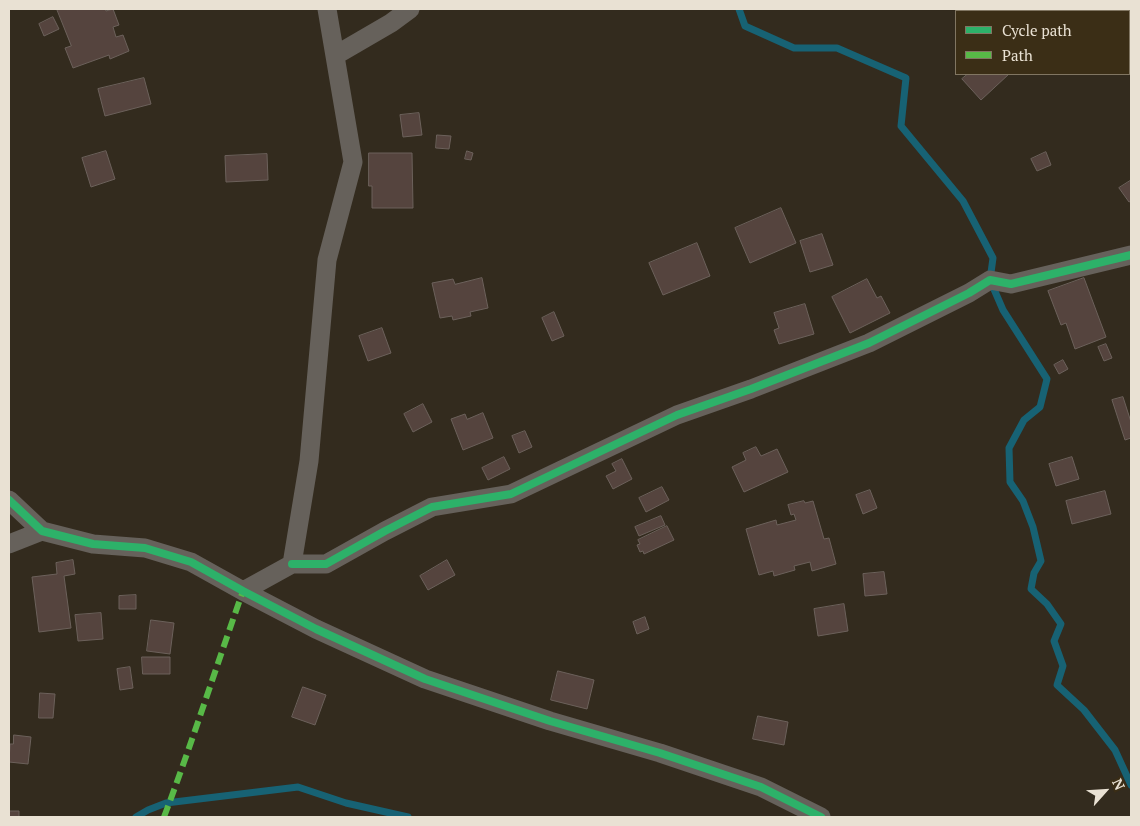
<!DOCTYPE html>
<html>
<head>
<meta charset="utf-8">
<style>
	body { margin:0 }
	#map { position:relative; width:1140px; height:826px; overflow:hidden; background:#332b1e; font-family:"PT Serif",serif }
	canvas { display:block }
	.frame { position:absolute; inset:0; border:10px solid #e9e1d3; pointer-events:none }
	.legend { position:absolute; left:955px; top:10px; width:175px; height:65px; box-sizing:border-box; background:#3b2e16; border:1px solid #817662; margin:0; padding:6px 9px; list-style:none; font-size:15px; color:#e9e1d3 }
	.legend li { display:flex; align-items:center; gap:10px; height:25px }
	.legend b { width:25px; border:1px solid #817662 }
	.north { position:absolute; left:1080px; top:766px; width:50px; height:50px; -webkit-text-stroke:4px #3b2e16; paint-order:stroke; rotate:64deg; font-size:14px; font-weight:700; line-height:20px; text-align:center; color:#e9e1d3 }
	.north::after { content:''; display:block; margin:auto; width:18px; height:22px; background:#e9e1d3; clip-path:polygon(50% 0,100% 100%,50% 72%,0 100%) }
</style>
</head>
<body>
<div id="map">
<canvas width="1140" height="826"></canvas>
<div class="frame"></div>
<ul class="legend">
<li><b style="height:6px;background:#2db169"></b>Cycle path</li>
<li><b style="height:6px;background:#58b947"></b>Path</li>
</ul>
<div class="north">N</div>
</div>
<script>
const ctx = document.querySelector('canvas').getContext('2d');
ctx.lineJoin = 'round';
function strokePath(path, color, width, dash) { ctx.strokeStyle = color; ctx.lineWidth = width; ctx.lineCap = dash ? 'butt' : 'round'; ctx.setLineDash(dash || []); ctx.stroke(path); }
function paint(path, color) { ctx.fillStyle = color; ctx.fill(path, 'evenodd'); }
strokePath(new Path2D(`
	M 739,9 L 745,26 L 794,48 L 837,48 L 906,78 L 901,126 L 963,201 L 993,258 L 990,280 L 1003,310 L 1047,379 L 1040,407 L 1024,420 L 1009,448 L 1010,482 L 1023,501 L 1033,527 L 1041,561 L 1034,573 L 1031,589 L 1047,604 L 1061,624 L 1054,641 L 1063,666 L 1057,685 L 1084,710 L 1115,750 L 1131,785
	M 136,817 L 148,810 L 166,803 L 298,787 L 346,803 L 408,817`), '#176274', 7);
const building = new Path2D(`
	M 57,9 L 105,9 L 106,11 L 113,9 L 119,25 L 113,27 L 116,37 L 123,35 L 129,51 L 110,59 L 109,55 L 73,68 L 65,48 L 71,46 Z
	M 1009,9 L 1043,9 L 1040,11 L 1006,11 Z
	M 1118,9 L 1131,9 L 1131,42 L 1129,39 L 1129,11 L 1115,11 Z
	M 53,17 L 59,29 L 44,36 L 39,24 Z
	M 968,74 L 1009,74 L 981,100 L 962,79 Z
	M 144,78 L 151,104 L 105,116 L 98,89 Z
	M 419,113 L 422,135 L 403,137 L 400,115 Z
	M 437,135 L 451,136 L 449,149 L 436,148 Z
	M 106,151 L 115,179 L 91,187 L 82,158 Z
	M 467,151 L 473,153 L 471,160 L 465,159 Z
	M 1046,152 L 1051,165 L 1037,171 L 1031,159 Z
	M 369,153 L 412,153 L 413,208 L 372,208 L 372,186 L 369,186 Z
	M 267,154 L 268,180 L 226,182 L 225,156 Z
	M 1130,181 L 1131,183 L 1131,201 L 1129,202 L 1119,188 Z
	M 781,208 L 796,243 L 750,263 L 735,228 Z
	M 822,234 L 833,265 L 810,272 L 800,241 Z
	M 697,243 L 710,276 L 663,295 L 649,263 Z
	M 482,278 L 488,308 L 470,312 L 471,316 L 453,320 L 452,316 L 440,318 L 432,283 L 453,279 L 455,284 Z
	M 1084,278 L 1106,337 L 1075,349 L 1066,323 L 1061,325 L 1048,291 Z
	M 867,279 L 877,298 L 881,296 L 890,313 L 850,333 L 832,297 Z
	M 805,304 L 814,334 L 779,344 L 774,330 L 779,328 L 774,313 Z
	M 554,312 L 564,336 L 552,341 L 542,318 Z
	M 382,328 L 391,353 L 368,361 L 359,336 Z
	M 1106,344 L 1112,358 L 1104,361 L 1098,347 Z
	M 1063,360 L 1068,369 L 1059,374 L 1054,365 Z
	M 1123,397 L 1131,422 L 1131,438 L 1125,440 L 1112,400 Z
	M 423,404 L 432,422 L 413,432 L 404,414 Z
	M 483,413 L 493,438 L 463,450 L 451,419 L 465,414 L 467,419 Z
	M 525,431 L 532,447 L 519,453 L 512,436 Z
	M 756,447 L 761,456 L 777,449 L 788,472 L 744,492 L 732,467 L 746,460 L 743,453 Z
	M 504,457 L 510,469 L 488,480 L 482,468 Z
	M 1072,457 L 1079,479 L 1056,486 L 1049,464 Z
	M 622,459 L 632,479 L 613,489 L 606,476 L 616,471 L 612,464 Z
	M 662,487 L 669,500 L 646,512 L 639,498 Z
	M 870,490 L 877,508 L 863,514 L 856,495 Z
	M 1105,491 L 1111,514 L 1072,524 L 1066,501 Z
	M 804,501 L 805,503 L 813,501 L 824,539 L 829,538 L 836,564 L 812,571 L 810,562 L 794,566 L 795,570 L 774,576 L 773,571 L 759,575 L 746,529 L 776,520 L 777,525 L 796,520 L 794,514 L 791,515 L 788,505 Z
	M 661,516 L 665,525 L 639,536 L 635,527 Z
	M 667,526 L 674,540 L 644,554 L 643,551 L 640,552 L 637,545 L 640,544 L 638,540 Z
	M 73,560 L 75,574 L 64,576 L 71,628 L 39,632 L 32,577 L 57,574 L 56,563 Z
	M 447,560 L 455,575 L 428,590 L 420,576 Z
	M 884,572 L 887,594 L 865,596 L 863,574 Z
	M 136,595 L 136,609 L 119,609 L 119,596 Z
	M 844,604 L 848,631 L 818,636 L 814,609 Z
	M 101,613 L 103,639 L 78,641 L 75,615 Z
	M 645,617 L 649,629 L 637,634 L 633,622 Z
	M 151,620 L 174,623 L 170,654 L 147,651 Z
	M 142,657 L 170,657 L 170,674 L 143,674 Z
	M 130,667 L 133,688 L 120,690 L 117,669 Z
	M 558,671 L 594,680 L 587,709 L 551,700 Z
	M 303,687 L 326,695 L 315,725 L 292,717 Z
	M 40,693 L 55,694 L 53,718 L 39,718 Z
	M 758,716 L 788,722 L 784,745 L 753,739 Z
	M 14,735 L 31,737 L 28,764 L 9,762 L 10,744 L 13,744 Z
	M 9,811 L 19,811 L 19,817 L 9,817 Z`);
paint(building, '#55443e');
strokePath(building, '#6c615b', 1);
strokePath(new Path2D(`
	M 336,55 L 391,23 L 410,9
	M 9,500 L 42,531 L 93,544 L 145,548 L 191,562 L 243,591 L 316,629 L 425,679 L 550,721 L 660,753 L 761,787 L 821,817
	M 9,544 L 42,531
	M 292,564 L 326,564 L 385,531 L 432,507 L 511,494 L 677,415 L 751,389 L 869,343 L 969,293 L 990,280 L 1011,284 L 1131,255
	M 243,591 L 292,564 L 309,461 L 327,260 L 353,162 L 327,9`), '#66615b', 19);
strokePath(new Path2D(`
	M 164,817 C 192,743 216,667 243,591`), '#58b947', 6, [12, 6]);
strokePath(new Path2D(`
	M 9,500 L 42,531 L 93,544 L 145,548 L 191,562 L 243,591 L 316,629 L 425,679 L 550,721 L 660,753 L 761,787 L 821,817
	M 292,564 L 326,564 L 385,531 L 432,507 L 511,494 L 677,415 L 751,389 L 869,343 L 969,293 L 990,280 L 1011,284 L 1131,255`), '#2db169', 8);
</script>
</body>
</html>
